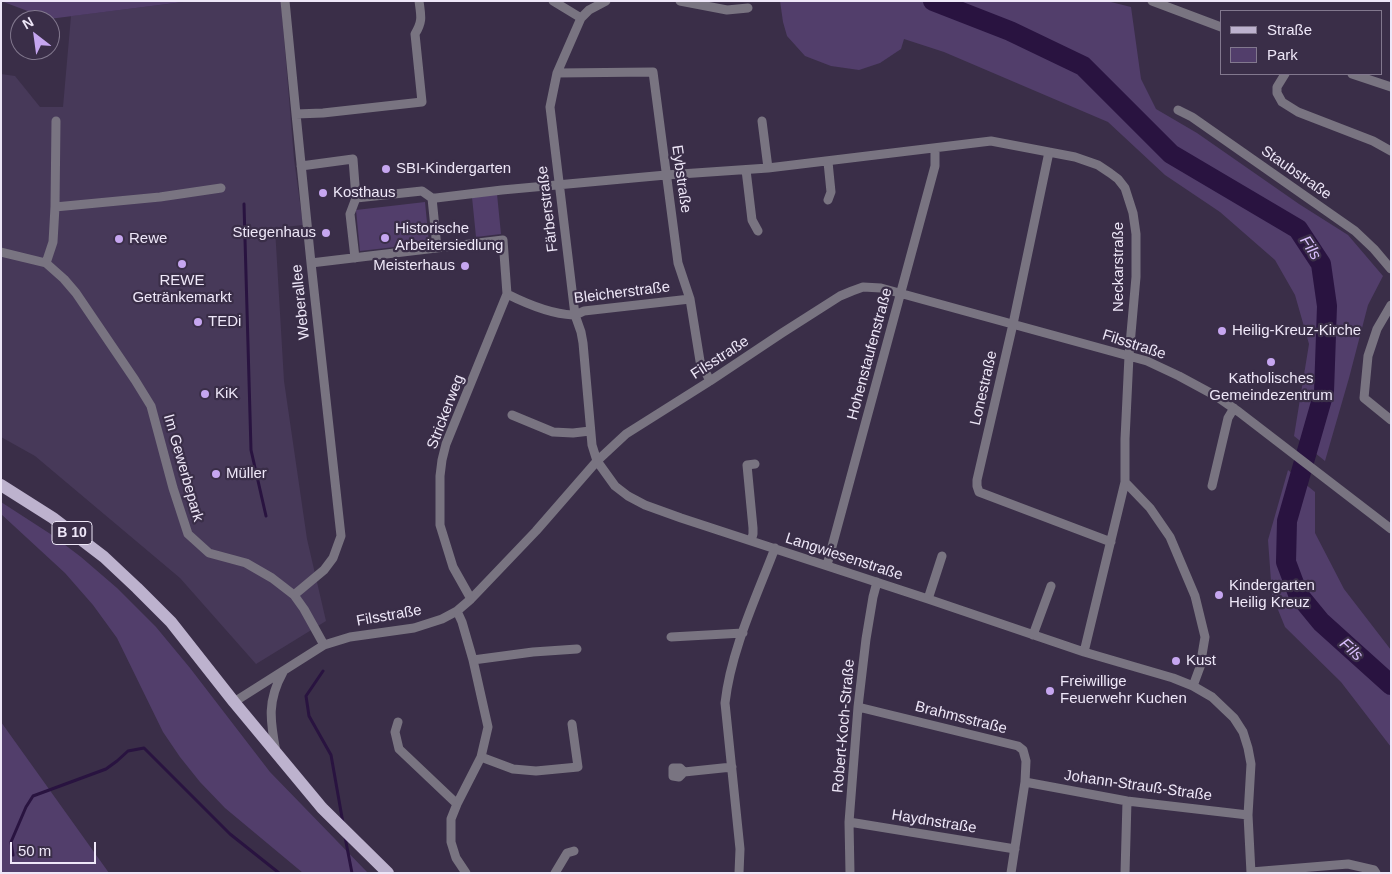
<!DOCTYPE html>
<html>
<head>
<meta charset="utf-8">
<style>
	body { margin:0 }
	#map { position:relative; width:1392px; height:874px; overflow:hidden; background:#3a2e48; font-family:Arial,sans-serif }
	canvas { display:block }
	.frame { position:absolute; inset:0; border:2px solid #eee7f8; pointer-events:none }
	.legend { position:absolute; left:1220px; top:10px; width:162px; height:65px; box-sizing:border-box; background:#3a2e48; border:1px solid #82788e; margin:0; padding:6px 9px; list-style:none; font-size:15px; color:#eee7f8 }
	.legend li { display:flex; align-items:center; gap:10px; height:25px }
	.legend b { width:25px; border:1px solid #82788e }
	.north { position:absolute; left:10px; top:10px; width:50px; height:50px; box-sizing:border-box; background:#3a2e48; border:1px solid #82788e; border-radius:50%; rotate:330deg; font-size:14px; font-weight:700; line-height:20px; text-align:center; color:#eee7f8 }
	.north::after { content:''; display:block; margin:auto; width:18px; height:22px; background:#c6a6f0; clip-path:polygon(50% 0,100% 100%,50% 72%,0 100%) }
	.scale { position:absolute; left:10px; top:842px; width:86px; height:22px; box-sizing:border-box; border:2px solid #eee7f8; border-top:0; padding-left:6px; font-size:15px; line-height:18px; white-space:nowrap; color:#eee7f8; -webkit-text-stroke:4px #3a2e48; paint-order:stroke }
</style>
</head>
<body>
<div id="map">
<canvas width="1392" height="874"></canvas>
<div class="frame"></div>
<ul class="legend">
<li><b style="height:6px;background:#bdb2ce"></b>Straße</li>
<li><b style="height:14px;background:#523e6b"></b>Park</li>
</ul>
<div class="north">N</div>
<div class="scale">50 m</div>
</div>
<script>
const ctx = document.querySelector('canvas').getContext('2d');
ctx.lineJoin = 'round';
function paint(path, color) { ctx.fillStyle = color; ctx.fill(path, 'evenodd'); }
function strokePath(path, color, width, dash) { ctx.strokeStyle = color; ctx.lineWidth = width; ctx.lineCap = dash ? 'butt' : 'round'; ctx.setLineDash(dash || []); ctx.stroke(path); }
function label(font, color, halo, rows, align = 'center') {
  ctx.font = font + ' Arial,sans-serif'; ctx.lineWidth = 4.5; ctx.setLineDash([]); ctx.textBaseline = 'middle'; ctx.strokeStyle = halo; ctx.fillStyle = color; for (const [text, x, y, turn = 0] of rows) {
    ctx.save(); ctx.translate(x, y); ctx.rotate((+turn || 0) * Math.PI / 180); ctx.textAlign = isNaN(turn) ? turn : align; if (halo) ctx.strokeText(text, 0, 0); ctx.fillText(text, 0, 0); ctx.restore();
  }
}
paint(new Path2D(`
	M 191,1 L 281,1 L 294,159 L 303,225 L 275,228 L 284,381 L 307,539 L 326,621 L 256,664 L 180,578 L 35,456 L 1,437 L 1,74 L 15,76 L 40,107 L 63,107 L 71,16 Z`), '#473959');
paint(new Path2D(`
	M 1,1 L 191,1 L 49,19 Z
	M 780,1 L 1107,1 L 1131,7 L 1141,79 L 1156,109 L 1197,133 L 1299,204 L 1348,235 L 1383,276 L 1368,305 L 1349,378 L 1325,461 L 1294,436 L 1309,344 L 1295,295 L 1275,260 L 1220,212 L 1165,175 L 1108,122 L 944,52 L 904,39 L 901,49 L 880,63 L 859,70 L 831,66 L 805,56 L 787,36 L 783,22 Z
	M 497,194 L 501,234 L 476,237 L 472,197 Z
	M 425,202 L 429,243 L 360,251 L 356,210 Z
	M 1288,470 L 1315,492 L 1315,533 L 1344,589 L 1391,650 L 1391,747 L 1341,682 L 1285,627 L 1272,595 L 1268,540 Z
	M 1,502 L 52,535 L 81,557 L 117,588 L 156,627 L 190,668 L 270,772 L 368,873 L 303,873 L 225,808 L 200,782 L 180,757 L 163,732 L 117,638 L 93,605 L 65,573 L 1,514 Z
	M 1,722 L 109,873 L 1,873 Z`), '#523e6b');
strokePath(new Path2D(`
	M 244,204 L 251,450 L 266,516
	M 323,671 L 306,696 L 309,716 L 331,755 L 343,823
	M 345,837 L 352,873
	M 13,855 L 11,842 L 26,807 L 33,796 L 106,769 L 117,761 L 128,751 L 144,748 L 230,834 L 279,873`), '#291340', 3);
strokePath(new Path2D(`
	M 933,1 L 1010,31 L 1083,66 L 1171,154 L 1298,229 L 1321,264 L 1327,306 L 1324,392 L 1287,521 L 1286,562 L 1298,594 L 1321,622 L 1391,685`), '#291340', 20);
strokePath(new Path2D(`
	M 285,1 L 296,114
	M 553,1 L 581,18
	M 606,1 L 589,10 L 581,18 L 557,73 L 550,107 L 575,315 L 581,332 L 583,343 L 592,445 L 597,461 L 615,486 L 628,496 L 645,505 L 681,518 L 928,599 L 1084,652 L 1173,678 L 1193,686 L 1212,697 L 1234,718 L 1243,732 L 1248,748 L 1251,764 L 1248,815 L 1251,873
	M 680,1 L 727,10 L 748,8
	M 1152,1 L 1221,27
	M 557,73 L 653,72 L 678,263 L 690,299 L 700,361 L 710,381
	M 1285,74 L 1277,87 L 1277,93 L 1282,102 L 1298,112 L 1373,141 L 1391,151
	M 1352,74 L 1391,87
	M 1178,110 L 1192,117 L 1355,231 L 1374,249 L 1391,269
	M 762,121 L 768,168
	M 1049,152 L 1013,324 L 977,480 L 977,486 L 979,492 L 1111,542
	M 828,162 L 831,192 L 828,200
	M 301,166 L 353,159 L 356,198 L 350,214 L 355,258
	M 746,170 L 752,220 L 758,231
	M 356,198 L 422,191 L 432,198 L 436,198 L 502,190 L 666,175 L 768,168 L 991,141 L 1075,157 L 1098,165 L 1110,173 L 1118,179 L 1125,188 L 1133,213 L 1136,234 L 1136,277 L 1129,356 L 1125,439 L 1125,482 L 1084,652
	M 432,198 L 437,248
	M 55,207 L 160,197 L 221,188
	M 1,252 L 46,263 L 64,279 L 76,293 L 135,380 L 151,406 L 173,488 L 188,534 L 209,553 L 246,563 L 272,578 L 294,595 L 304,609 L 324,645
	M 46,263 L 53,242 L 55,207 L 56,121
	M 311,263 L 503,240 L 507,294 L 446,444 L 442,460 L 440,476 L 440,525 L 453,567 L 471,599
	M 507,294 C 527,304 550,314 573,315 C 576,315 580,313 584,311 L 690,299
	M 1391,305 L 1377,329 L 1368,356 L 1364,398 L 1391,420
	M 512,415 L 553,432 L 573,433 L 590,431
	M 1125,482 L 1150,508 L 1170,537 L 1195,596 L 1205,637 L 1200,667 L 1193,686
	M 1212,486 L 1228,418 L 1234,408
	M 751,541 L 753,534 L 753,528 L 747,465 L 755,464
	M 827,565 L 935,166 L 935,148
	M 294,595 L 324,570 L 333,558 L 341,536 L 311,263 L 296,114 L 323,113 L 422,102 L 415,34 C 423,21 421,16 419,1
	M 928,599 L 942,556
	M 457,611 L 462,622 L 473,660 L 488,727 L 481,757 L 457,804 L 451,819 L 451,842 L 456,858 L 466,873
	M 1033,635 L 1051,586
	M 671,637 L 743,633
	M 473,660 L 533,652 L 577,649
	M 234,702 L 324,645 L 350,637 L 414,628 L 442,619 L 457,611 L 471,599 L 536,531 L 597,461 L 626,434 L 710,381 L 782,333 L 840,296 L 852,291 L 863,287 L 881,288 L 1147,361 L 1179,376 L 1216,396 L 1239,412 L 1391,529
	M 858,707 L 1018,746 L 1023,750 L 1026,761 L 1025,782 L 1011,873
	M 398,722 L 395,732 L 399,749 L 457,804
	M 276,752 C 270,720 267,701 283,672
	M 481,757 L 513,769 L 536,771 L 578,767 L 572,724
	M 684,772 L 679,777 L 673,776 L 673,768 L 680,768 L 684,772 L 732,767
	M 1025,782 L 1127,801 L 1248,815
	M 849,822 L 1015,849
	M 1251,872 L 1348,864 L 1374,870 L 1376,873
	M 555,873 L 567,853 L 574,851
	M 739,873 L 740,849 L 725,703 C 731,650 756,598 775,548
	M 850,873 L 849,822 L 858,707 L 866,639 L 873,597 L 877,582
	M 1125,873 L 1127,801`), '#797481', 9);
strokePath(new Path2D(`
	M 1,485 L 53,518 L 104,557 L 137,588 L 171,622 L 234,702 L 322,808 L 388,873`), '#bdb2ce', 12);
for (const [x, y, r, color] of [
	[386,169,5,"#c6a6f0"],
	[323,193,5,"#c6a6f0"],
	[326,233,5,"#c6a6f0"],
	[385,238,5,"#c6a6f0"],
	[119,239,5,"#c6a6f0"],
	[182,264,5,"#c6a6f0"],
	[465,266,5,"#c6a6f0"],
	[198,322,5,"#c6a6f0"],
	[1222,331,5,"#c6a6f0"],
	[1271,362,5,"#c6a6f0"],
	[205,394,5,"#c6a6f0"],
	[216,474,5,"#c6a6f0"],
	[1219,595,5,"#c6a6f0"],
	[1176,661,5,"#c6a6f0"],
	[1050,691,5,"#c6a6f0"]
]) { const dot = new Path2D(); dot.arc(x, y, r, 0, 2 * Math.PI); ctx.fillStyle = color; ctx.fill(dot); strokePath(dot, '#3a2e48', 2); }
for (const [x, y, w] of [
	[72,533,40]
]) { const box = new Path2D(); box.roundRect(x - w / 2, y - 11.5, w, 23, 4); ctx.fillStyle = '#3a2e48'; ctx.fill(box); strokePath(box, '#eee7f8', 1); }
label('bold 14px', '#eee7f8', null, [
	["B 10",72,533]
]);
label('15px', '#eee7f8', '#3a2e48', [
	["SBI-Kindergarten",396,169],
	["Kosthaus",333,193],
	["Historische",395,229],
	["Arbeitersiedlung",395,246],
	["Stiegenhaus",316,233,"right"],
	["Rewe",129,239],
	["Meisterhaus",455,266,"right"],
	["REWE",182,281,"center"],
	["Getränkemarkt",182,298,"center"],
	["TEDi",208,322],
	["Heilig-Kreuz-Kirche",1232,331],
	["Katholisches",1271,379,"center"],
	["Gemeindezentrum",1271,396,"center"],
	["KiK",215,394],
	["Müller",226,474],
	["Kindergarten",1229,586],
	["Heilig Kreuz",1229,603],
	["Kust",1186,661],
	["Freiwillige",1060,682],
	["Feuerwehr Kuchen",1060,699]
], 'left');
label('15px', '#eee7f8', '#3a2e48', [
	["Staubstraße",1296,173,35],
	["Eybstraße",681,179,82],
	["Färberstraße",548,209,-97],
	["Neckarstraße",1119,267,-90],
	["Bleicherstraße",622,293,-7],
	["Weberallee",301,302,-96],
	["Filsstraße",1134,345,18],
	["Hohenstaufenstraße",870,354,-75],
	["Filsstraße",720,358,-33],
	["Lonestraße",984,388,-77],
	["Strickerweg",446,412,-69],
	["Im Gewerbepark",183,468,74],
	["Langwiesenstraße",844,557,18],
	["Filsstraße",389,616,-10],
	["Brahmsstraße",961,718,14],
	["Robert-Koch-Straße",844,726,-85],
	["Johann-Strauß-Straße",1138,786,8],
	["Haydnstraße",934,822,9]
]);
label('italic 16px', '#dac0fe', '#3a2e48', [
	["Fils",1310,248,57],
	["Fils",1351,650,42]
]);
</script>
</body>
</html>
